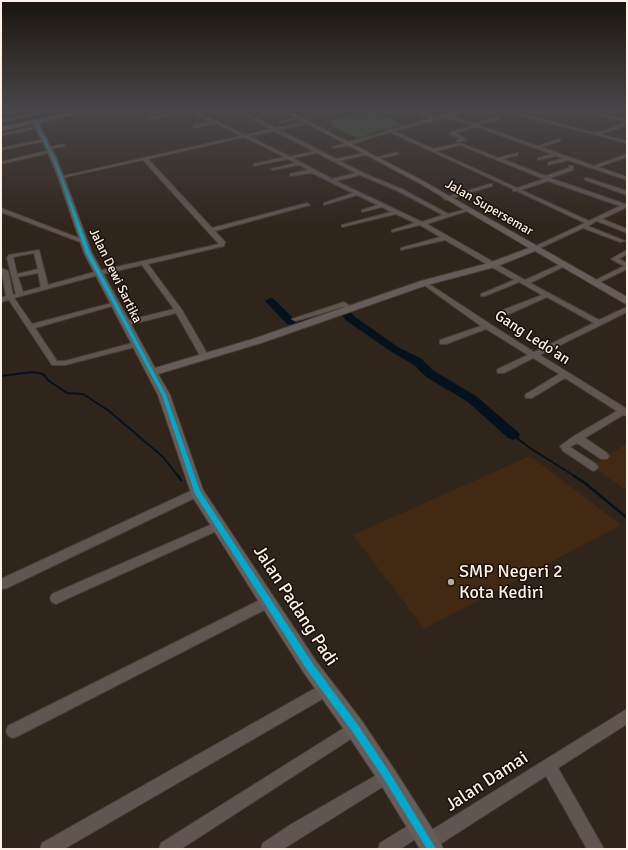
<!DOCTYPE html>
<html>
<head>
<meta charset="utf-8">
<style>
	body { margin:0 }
	#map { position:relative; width:628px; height:850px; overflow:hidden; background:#30251a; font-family:Signika,sans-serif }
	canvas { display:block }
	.frame { position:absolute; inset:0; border:2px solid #fff0e5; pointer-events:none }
</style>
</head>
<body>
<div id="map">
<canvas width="628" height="850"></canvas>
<div class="frame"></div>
</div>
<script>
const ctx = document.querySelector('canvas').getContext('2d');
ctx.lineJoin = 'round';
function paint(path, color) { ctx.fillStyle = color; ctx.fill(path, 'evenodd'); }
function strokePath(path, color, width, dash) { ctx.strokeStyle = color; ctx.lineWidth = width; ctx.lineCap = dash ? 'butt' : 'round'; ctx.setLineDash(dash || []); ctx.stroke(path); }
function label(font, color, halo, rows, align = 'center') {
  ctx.font = font + ' Signika,sans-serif'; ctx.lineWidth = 3; ctx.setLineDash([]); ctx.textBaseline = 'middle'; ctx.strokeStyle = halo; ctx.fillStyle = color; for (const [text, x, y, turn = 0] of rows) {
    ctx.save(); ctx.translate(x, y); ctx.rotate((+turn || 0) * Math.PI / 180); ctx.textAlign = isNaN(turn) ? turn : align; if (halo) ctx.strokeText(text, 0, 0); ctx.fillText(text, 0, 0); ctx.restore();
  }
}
paint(new Path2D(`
	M 627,443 L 627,491 L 593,466 Z
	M 530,456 L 621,525 L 424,629 L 353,535 Z`), '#422913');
paint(new Path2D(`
	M 371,111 L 403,124 L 357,138 L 337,129 L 339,128 L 331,125 L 334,124 L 329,121 Z`), '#3e5330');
strokePath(new Path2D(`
	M 625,217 L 627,217`), '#04121e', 1);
strokePath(new Path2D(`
	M 1,376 L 33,372 L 43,374 L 49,381 L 67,393 L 83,394 L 109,411 L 163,457 L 179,477
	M 513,435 L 530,448 L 576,477`), '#04121e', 2);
strokePath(new Path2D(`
	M 178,476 L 181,480
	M 574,476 L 585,483 L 627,518`), '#04121e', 2.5);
paint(new Path2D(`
	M 270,298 L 274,299 L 293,318 L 313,312 L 318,315 L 317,317 L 291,325 L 287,324 L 265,301 Z
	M 339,303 L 343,304 L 355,317 L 398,347 L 422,359 L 434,371 L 476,396 L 518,432 L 520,435 L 518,438 L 513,440 L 508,438 L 468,402 L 426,377 L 414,365 L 390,351 L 347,321 L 337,310 L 333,311 L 328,308 L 329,306 Z`), '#04121e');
const street = new Path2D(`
	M 22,109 L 28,109 L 8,114 L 6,113 Z
	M 186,109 L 191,109 L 245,135 L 271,129 L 233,109 L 237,109 L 275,128 L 309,121 L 309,123 L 279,130 L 336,159 L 369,152 L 369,154 L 339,161 L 370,176 L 402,189 L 448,214 L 470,208 L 470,210 L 427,224 L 525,280 L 563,263 L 567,263 L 567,265 L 530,283 L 599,320 L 627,307 L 627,312 L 540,355 L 627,409 L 627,416 L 623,415 L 585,438 L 607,453 L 609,456 L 607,459 L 601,459 L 577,443 L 570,447 L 596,464 L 598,467 L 596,470 L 593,471 L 563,451 L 560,446 L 574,436 L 617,411 L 565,378 L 532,398 L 526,398 L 525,396 L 526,394 L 559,374 L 533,358 L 504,373 L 498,373 L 497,371 L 498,369 L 528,355 L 486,329 L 446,344 L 440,344 L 440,340 L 481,326 L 421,283 L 422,282 L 426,282 L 490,324 L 534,352 L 594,323 L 547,297 L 509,314 L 503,314 L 503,310 L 542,295 L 519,282 L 485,296 L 481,296 L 481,294 L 514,280 L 445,240 L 401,250 L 401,248 L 440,237 L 420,225 L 392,232 L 392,230 L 415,223 L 396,214 L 342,227 L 342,225 L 391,212 L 382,207 L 362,212 L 362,210 L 378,205 L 357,195 L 324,205 L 324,203 L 353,193 L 312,173 L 290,176 L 290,174 L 308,170 L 299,165 L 273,170 L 271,169 L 295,163 L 288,159 L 254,166 L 254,164 L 285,157 L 244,137 L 148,159 L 212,228 L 307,203 L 310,205 L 215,231 L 225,242 L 224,246 L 148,264 L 182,310 L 209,357 L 208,359 L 202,359 L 176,313 L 125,326 L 122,326 L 122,322 L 174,309 L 142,265 L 99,275 L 14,298 L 32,324 L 112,303 L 116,303 L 116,305 L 35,328 L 57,361 L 65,361 L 136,342 L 140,344 L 139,346 L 65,365 L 52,365 L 9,300 L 1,302 L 1,298 L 6,296 L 1,268 L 8,271 L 13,295 L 16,294 L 7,258 L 9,255 L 39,250 L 48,285 L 98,271 L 219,244 L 143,160 L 61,178 L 59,177 L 241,136 L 215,123 L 194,128 L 194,126 L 211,122 L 190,111 L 151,119 L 149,118 ZM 274,131 L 314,151 L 290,157 L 249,136 ZM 317,153 L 356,173 L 332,179 L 293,158 ZM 360,175 L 398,191 L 443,215 L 422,222 L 336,181 ZM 34,253 L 38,269 L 17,274 L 13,257 ZM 38,273 L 41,287 L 23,292 L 18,277 Z
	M 409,109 L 414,109 L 435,117 L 480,109 L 452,116 L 474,124 L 498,117 L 498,119 L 478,125 L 537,146 L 560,139 L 560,141 L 541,147 L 594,166 L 627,154 L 627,157 L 598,167 L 627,177 L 627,180 L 568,160 L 548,165 L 548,163 L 563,158 L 556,156 L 538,160 L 538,158 L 552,154 L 477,127 L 456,133 L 467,140 L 457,142 L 457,140 L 461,139 L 451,134 L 451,132 L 473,126 L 447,117 L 394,131 L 433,149 L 460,143 L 498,158 L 518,153 L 518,155 L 502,159 L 546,176 L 569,168 L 569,166 L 573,166 L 573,170 L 550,178 L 625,204 L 627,203 L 627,207 L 602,219 L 627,229 L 627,233 L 597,221 L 588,226 L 625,241 L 620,242 L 583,228 L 538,249 L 534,249 L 534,247 L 585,223 L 517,191 L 513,191 L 513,189 L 390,132 L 352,144 L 352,145 L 334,148 L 332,147 L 431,118 ZM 460,145 L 544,179 L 517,188 L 436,151 ZM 548,181 L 620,206 L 589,221 L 521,190 Z
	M 496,109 L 502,109 L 595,133 L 615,127 L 626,121 L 575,109 L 627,119 L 627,124 L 617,129 L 599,134 L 627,141 L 627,143 Z
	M 42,111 L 43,113 L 1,122 L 1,120 Z
	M 299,117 L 300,119 L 280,123 L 278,122 Z
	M 38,126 L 39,128 L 1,136 L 1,134 Z
	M 45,139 L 46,141 L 1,150 L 1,148 Z
	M 63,144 L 65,146 L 48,149 L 46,148 Z
	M 50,150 L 52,152 L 1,164 L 1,162 Z
	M 397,152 L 399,154 L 377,159 L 375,158 Z
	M 587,178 L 627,191 L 627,195 L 585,180 L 585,178 Z
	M 490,184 L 492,184 L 492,186 L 446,200 L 443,198 Z
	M 1,208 L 84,240 L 85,241 L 80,242 L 1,212 Z
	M 627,250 L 627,254 L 619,259 L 627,263 L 627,269 L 598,283 L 594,283 L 594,281 L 624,266 L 611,259 Z
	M 344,302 L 353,308 L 353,310 L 349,310 L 343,307 L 296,321 L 292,319 Z
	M 197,488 L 201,489 L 202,492 L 201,495 L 7,588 L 1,589 L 1,579 Z
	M 217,522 L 221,523 L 222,526 L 221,529 L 60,602 L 56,604 L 52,602 L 50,598 L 52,594 Z
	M 268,596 L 272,598 L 274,602 L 272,606 L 18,736 L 13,738 L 8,736 L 6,731 L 8,726 Z
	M 326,682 L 331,684 L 333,689 L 331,694 L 64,849 L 40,849 L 42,843 Z
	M 627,709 L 627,724 L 558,768 L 604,849 L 587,849 L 546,776 L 434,848 L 430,849 L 422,848 L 420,842 L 422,836 Z
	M 355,721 L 360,723 L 362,728 L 360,733 L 181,849 L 159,849 L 161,843 Z
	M 387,769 L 392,771 L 394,776 L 392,781 L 283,849 L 261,849 L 263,843 L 290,825 Z
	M 419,819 L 425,821 L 427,827 L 425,833 L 400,849 L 378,849 L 380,843 Z`);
const secondary = new Path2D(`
	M 280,109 L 285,109 L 423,181 L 627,297 L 627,304 L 624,303 L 535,251 L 495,267 L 427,285 L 261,343 L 158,374 L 170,395 L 203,490 L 316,661 L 362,721 L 394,769 L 440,841 L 443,849 L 420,849 L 380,783 L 348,735 L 304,673 L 192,496 L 158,395 L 84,253 L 58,177 L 49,155 L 32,122 L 35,120 L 38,122 L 55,155 L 64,177 L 92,253 L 155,368 L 253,339 L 421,281 L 489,263 L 529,248 L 419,183 Z`);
const primary = new Path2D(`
	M 88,109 L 98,109 L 1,131 L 1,127 Z`);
strokePath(street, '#493f37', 2);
strokePath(secondary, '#493f37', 2);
strokePath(primary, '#493f37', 2);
paint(street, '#60564f');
paint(secondary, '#665d59');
paint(primary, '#6c6262');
paint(new Path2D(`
	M 34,122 L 35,121 L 36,122 L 53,155 L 62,177 L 90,253 L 166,395 L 200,491 L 313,664 L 358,725 L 390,773 L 436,849 L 427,849 L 384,779 L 352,731 L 307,670 L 195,494 L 162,395 L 86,253 L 60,177 L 51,155 Z`), '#00a9ce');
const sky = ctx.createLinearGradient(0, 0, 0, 228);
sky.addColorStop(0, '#1a140e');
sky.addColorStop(0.48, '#484649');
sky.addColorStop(1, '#48464900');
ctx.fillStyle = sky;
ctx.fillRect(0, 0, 628, 228);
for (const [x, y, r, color] of [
	[451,582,4,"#b7a99e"]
]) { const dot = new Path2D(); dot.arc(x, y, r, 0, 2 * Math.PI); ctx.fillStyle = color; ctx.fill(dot); strokePath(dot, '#190f08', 1.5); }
label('13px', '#fff0e5', '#190f08', [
	["Jalan Supersemar",489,208,30],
	["Jalan Dewi Sartika",115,276,64]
]);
label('15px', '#fff0e5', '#190f08', [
	["Gang Ledo'an",532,338,33]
]);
label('18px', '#fff0e5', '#190f08', [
	["SMP Negeri 2",459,572],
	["Kota Kediri",459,593]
], 'left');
label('18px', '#fff0e5', '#190f08', [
	["Jalan Padang Padi",295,606,57],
	["Jalan Damai",487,782,-33]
]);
</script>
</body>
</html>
